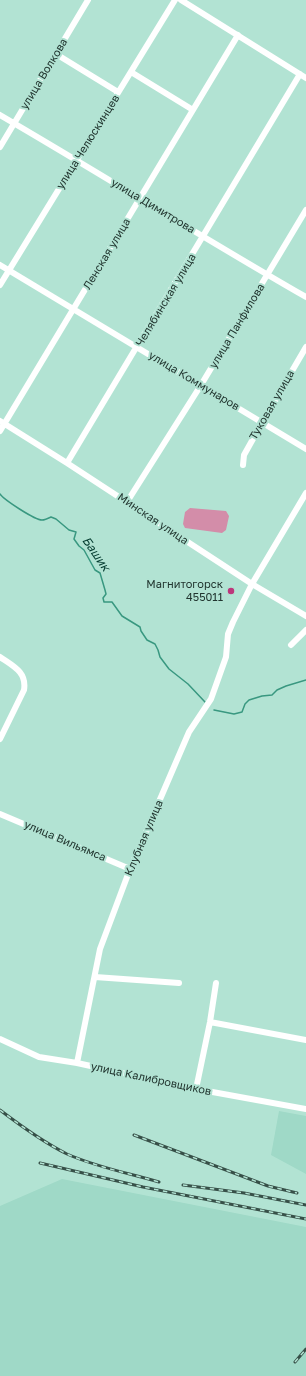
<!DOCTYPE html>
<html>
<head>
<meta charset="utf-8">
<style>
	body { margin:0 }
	canvas { display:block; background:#b2e3d3 }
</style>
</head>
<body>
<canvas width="306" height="1376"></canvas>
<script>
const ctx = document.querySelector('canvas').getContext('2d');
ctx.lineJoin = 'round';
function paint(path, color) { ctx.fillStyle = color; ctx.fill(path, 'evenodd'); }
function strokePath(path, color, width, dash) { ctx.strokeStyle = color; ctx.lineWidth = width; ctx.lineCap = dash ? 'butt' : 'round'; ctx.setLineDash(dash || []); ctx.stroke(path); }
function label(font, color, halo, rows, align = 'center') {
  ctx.font = font + ' "Golos Text",sans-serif'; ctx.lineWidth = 4; ctx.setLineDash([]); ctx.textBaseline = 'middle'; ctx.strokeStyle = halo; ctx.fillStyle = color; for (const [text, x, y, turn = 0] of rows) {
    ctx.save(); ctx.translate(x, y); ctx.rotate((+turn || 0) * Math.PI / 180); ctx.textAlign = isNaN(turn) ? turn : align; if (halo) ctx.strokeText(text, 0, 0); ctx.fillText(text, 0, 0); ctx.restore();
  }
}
paint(new Path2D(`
	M 279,1111 L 306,1116 L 306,1174 L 271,1155 Z
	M 62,1179 L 306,1227 L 306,1376 L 0,1376 L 0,1206 Z`), '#9fd9c7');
paint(new Path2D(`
	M 190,508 L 226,511 L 229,516 L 226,530 L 222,533 L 185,528 L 183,524 L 185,512 Z`), '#d38da9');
strokePath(new Path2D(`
	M 0,494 C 4,500 35,520 42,520 C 45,520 49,518 51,517 L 56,519 L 69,530 L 76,532 L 74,539 L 79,546 L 84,550 L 95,570 L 100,573 L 105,590 L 106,594 L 103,598 L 104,602 L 112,602 L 122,616 L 140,627 L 141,631 L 147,640 L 155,644 L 158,650 L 160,657 L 169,669 L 188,684 L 205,702
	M 214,710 L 234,714 L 242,712 L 245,704 L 249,700 L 262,696 L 272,695 L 277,690 L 286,686 L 306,680`), '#399880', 1.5);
strokePath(new Path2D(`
	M 181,0 L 306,78
	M 56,54 L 118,92
	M 131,72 L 193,110
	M 0,115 C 103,175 203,238 306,297
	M 0,147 L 88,0
	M 0,265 L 306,449
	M 0,285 L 175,0
	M 0,421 L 67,463 L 252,584 L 306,616
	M 0,431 L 238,35
	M 67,463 L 300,74
	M 243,465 L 244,455 L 258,430 L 264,424 L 278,395 L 306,347
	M 127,502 L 201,385 L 306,210
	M 291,645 L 306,630
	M 0,657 C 13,666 27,672 24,690 L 0,739
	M 0,814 L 130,869
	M 95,977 L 179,983
	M 210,1022 L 306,1040
	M 0,1039 L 39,1057 L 77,1063 L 196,1089 L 306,1109
	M 77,1063 L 100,949 L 130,869 L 189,732 L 211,699 L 226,657 L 228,634 L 233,622 L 252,584 L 306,493
	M 196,1089 L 210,1022 L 216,983`), '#fff', 6);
const rail = new Path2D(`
	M 0,1110 C 21,1126 43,1142 67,1154 C 96,1167 128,1173 159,1182
	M 134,1135 L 268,1186 L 297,1193
	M 40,1163 L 143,1187 L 306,1219
	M 183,1185 L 244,1193 L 306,1205
	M 295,1362 L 306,1349`);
strokePath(rail, '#375048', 3);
strokePath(rail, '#b2e3d3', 1.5, [4.5]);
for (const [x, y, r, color] of [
	[231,591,4,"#bc377b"]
]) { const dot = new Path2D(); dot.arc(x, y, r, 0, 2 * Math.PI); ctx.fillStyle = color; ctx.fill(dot); strokePath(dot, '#b2e3d3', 1.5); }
label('11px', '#21352f', '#b2e3d3', [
	["улица Волкова",44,74,-59],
	["улица Челюскинцев",88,142,-58],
	["улица Димитрова",153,206,31],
	["Ленская улица",107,254,-59],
	["Челябинская улица",166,300,-59],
	["улица Панфилова",237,326,-59],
	["улица Коммунаров",194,381,31],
	["Туковая улица",272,405,-60],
	["Минская улица",153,519,34],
	["Клубная улица",144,838,-67],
	["улица Вильямса",65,841,23],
	["улица Калибровщиков",151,1079,12]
]);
label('11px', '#21352f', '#b2e3d3', [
	["Магнитогорск",223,585],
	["455011",223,598]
], 'right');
label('italic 12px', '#00392d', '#b2e3d3', [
	["Башик",96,554,55]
]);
</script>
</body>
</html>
